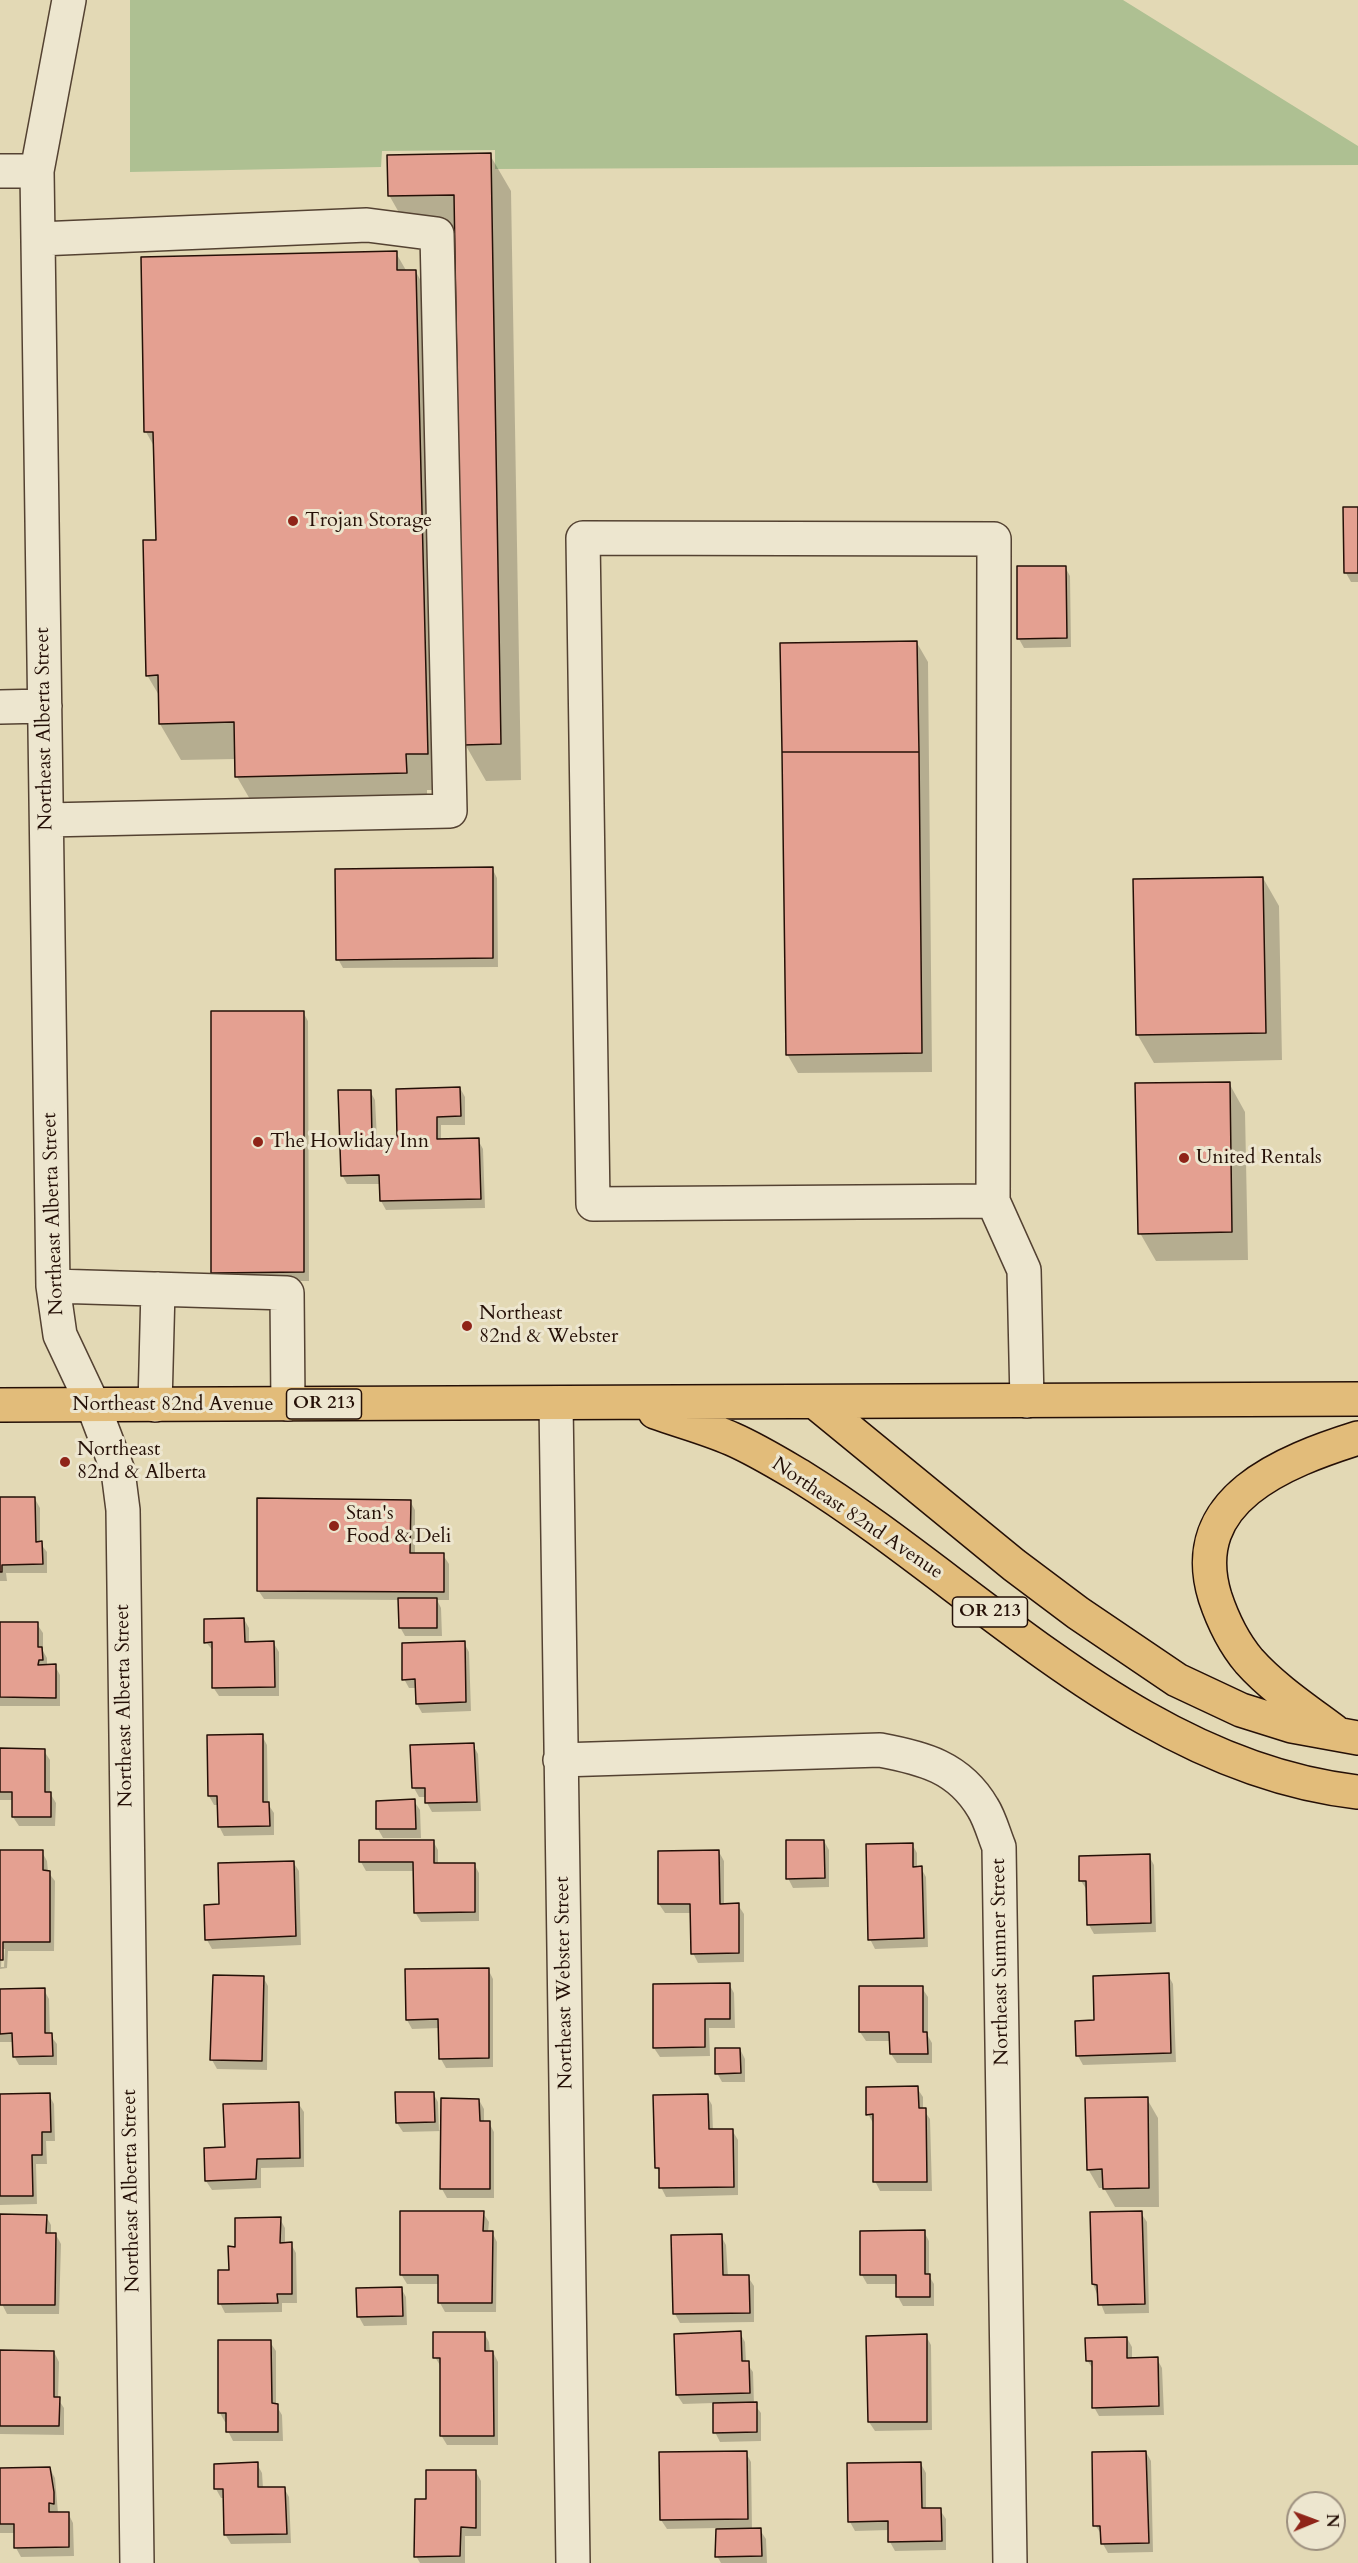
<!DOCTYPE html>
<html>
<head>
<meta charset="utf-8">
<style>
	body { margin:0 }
	#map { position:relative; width:1358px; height:2563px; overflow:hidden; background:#e3d9b5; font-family:Cardo,serif }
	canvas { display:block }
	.north { position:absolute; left:1286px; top:2491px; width:60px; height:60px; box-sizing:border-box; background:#ede6cf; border:2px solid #9d907f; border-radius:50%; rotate:89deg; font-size:16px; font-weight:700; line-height:24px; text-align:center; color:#251007 }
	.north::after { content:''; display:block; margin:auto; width:21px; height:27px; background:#8f2418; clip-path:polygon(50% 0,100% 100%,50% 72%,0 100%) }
</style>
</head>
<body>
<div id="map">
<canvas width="1358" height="2563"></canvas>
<div class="north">N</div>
</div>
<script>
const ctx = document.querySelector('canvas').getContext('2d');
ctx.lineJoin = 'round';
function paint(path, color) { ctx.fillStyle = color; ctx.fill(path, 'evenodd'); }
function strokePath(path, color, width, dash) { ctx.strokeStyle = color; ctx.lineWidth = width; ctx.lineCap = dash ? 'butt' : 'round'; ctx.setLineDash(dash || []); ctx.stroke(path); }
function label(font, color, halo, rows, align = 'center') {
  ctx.font = font + ' Cardo,serif'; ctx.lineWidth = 6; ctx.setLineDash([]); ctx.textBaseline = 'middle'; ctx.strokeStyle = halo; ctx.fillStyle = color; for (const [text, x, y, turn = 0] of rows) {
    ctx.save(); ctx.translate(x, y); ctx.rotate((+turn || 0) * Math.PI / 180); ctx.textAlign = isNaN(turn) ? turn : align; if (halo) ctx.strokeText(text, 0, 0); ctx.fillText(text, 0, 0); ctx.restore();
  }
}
paint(new Path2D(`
	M 130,0 L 1123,0 L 1358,146 L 1358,165 L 495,169 L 495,150 L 382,151 L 381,167 L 130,172 Z`), '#aec092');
paint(new Path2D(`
	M 490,155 L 511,191 L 521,780 L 486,781 L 465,744 L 456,231 L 410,232 L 389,195 Z
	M 396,253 L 407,272 L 416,272 L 436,308 L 448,790 L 427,790 L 427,809 L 258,813 L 237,777 L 236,759 L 181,760 L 160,724 L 160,697 L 147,675 L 157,542 L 155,448 L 146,432 Z
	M 1358,509 L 1358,582 L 1351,582 L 1346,573 Z
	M 1065,567 L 1070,576 L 1071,647 L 1024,648 L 1019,639 Z
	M 917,643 L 928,662 L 932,1072 L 798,1073 L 787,1054 Z
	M 492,868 L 497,878 L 498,967 L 343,968 L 338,959 Z
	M 1263,878 L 1279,906 L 1282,1060 L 1154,1063 L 1137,1034 Z
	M 303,1012 L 308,1021 L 309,1281 L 218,1281 L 213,1272 Z
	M 1229,1083 L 1245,1112 L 1248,1260 L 1156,1261 L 1140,1233 Z
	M 460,1088 L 465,1097 L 465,1125 L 441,1125 L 441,1140 L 478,1140 L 483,1149 L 485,1208 L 386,1210 L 381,1201 L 381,1184 L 347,1184 L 342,1175 L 370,1091 L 375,1100 L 377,1139 L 398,1138 Z
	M 0,1499 L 35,1499 L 40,1508 L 40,1543 L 47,1552 L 47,1573 L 6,1573 L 7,1581 L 0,1581 Z
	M 410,1501 L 415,1510 L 415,1554 L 443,1555 L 449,1564 L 449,1600 L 437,1600 L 441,1608 L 442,1636 L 405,1636 L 400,1627 L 400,1600 L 264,1599 L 258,1590 Z
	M 244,1619 L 249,1628 L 249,1643 L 273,1642 L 279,1652 L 279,1696 L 219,1696 L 213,1687 L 213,1651 L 206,1642 Z
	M 0,1623 L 37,1624 L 43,1633 L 43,1651 L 47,1658 L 47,1666 L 55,1666 L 60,1675 L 60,1706 L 0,1706 Z
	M 464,1643 L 469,1652 L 471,1711 L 422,1713 L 417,1704 L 417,1688 L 409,1688 L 404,1679 Z
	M 262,1736 L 267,1745 L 268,1804 L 274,1813 L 274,1835 L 224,1836 L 219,1826 L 219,1805 L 214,1805 L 209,1796 Z
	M 473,1745 L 478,1754 L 481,1811 L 432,1812 L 427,1803 L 427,1797 L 419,1797 L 414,1788 Z
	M 0,1750 L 44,1751 L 50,1760 L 50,1793 L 56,1803 L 55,1826 L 19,1826 L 13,1817 L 14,1800 L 0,1800 Z
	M 414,1801 L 420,1810 L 421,1838 L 383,1838 L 378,1829 Z
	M 433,1841 L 438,1850 L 438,1865 L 474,1864 L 479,1873 L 479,1921 L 421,1922 L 415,1912 L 415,1871 L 366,1871 L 361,1862 Z
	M 824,1841 L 829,1850 L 829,1887 L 793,1888 L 788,1878 Z
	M 912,1844 L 917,1853 L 917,1868 L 921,1868 L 926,1877 L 928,1947 L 875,1949 L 870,1939 Z
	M 0,1852 L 42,1852 L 47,1861 L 48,1872 L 55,1881 L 54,1951 L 8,1951 L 7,1968 L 0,1969 ZM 2,1949 L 5,1949 L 4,1967 L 1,1967 Z
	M 719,1852 L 724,1861 L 724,1905 L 738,1905 L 744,1914 L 744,1962 L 698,1963 L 693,1953 L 692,1913 L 665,1913 L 659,1904 Z
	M 1149,1856 L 1154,1865 L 1156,1932 L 1094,1934 L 1089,1925 L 1087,1890 L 1081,1881 Z
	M 293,1862 L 299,1871 L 301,1945 L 212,1949 L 207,1940 L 206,1906 L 220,1905 Z
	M 488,1969 L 493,1979 L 493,2067 L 446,2068 L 441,2059 L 440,2028 L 412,2029 L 407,2020 Z
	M 1168,1975 L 1173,1984 L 1176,2062 L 1083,2065 L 1078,2056 L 1096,2022 Z
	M 214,1977 L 263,1977 L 268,1986 L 267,2070 L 217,2069 L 212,2060 Z
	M 729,1984 L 734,1993 L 735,2028 L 709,2028 L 710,2056 L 660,2057 L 654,2048 Z
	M 922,1988 L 928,1997 L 928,2036 L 932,2043 L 932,2063 L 897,2063 L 891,2054 L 891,2041 L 866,2041 L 860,2032 Z
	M 44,1990 L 49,1999 L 50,2035 L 57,2044 L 57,2065 L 19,2065 L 14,2056 L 14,2042 L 0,2042 L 0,1991 Z
	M 740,2049 L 745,2059 L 745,2082 L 722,2082 L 717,2073 Z
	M 917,2088 L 923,2097 L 923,2109 L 930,2119 L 932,2191 L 880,2191 L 875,2181 L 873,2123 L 868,2114 Z
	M 433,2093 L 438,2102 L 439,2131 L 479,2100 L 484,2109 L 484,2123 L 489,2123 L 494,2132 L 494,2198 L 447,2198 L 442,2189 L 442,2131 L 403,2132 L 397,2123 Z
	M 0,2095 L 49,2095 L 54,2104 L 55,2141 L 46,2141 L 47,2164 L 36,2164 L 37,2204 L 0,2205 Z
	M 707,2096 L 712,2105 L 713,2131 L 732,2130 L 738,2140 L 738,2195 L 666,2197 L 661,2187 L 661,2175 L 657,2168 Z
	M 1147,2099 L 1158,2118 L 1159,2207 L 1115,2207 L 1104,2188 L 1099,2188 L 1088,2169 Z
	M 298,2103 L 304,2112 L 304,2167 L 261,2168 L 261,2188 L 212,2190 L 206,2181 Z
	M 483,2213 L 489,2222 L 488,2232 L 492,2232 L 497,2242 L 496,2312 L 445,2312 L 440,2303 L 440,2284 L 407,2284 L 401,2274 Z
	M 1141,2213 L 1147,2222 L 1149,2313 L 1105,2314 L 1093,2284 Z
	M 0,2215 L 46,2216 L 51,2225 L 51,2235 L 56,2235 L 61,2244 L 59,2314 L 7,2314 L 2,2304 Z
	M 280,2219 L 285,2228 L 285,2244 L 291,2244 L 296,2253 L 297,2303 L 282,2303 L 282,2312 L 225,2313 L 220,2303 L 237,2248 Z
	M 924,2232 L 929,2241 L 929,2276 L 934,2284 L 934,2306 L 903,2306 L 898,2297 L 897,2284 L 867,2284 L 862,2275 Z
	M 721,2236 L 726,2245 L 728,2277 L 748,2277 L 754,2286 L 754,2322 L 680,2323 L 675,2314 Z
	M 401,2288 L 406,2297 L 407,2325 L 364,2326 L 359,2317 Z
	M 484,2333 L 489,2342 L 490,2353 L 493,2352 L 498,2362 L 498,2445 L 447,2445 L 441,2435 L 441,2367 L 435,2357 Z
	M 740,2333 L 745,2342 L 746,2362 L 753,2372 L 754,2404 L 761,2413 L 761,2441 L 720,2442 L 715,2432 L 714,2403 L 683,2404 L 677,2395 Z
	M 926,2336 L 931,2345 L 932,2430 L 875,2431 L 869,2422 Z
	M 1127,2338 L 1132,2347 L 1132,2360 L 1157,2359 L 1162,2368 L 1164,2415 L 1099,2416 L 1094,2407 L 1093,2369 L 1087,2360 Z
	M 270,2342 L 276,2351 L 276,2405 L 282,2415 L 283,2441 L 233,2441 L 228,2431 L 228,2422 L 225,2422 L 220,2413 Z
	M 0,2351 L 54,2352 L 59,2362 L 58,2399 L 64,2408 L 64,2435 L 0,2434 Z
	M 1146,2452 L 1151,2461 L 1153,2552 L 1108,2553 L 1103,2544 L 1102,2535 L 1095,2525 Z
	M 746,2453 L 751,2462 L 752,2530 L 760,2530 L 766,2539 L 767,2563 L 721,2563 L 717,2556 L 717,2528 L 667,2529 L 661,2520 Z
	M 257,2464 L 262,2473 L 263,2488 L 284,2488 L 289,2497 L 291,2543 L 231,2544 L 225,2534 L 225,2498 L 221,2498 L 216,2489 Z
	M 921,2464 L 926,2473 L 926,2509 L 940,2510 L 946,2519 L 946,2550 L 895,2551 L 890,2542 L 889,2530 L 855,2531 L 850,2522 Z
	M 50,2469 L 55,2478 L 58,2513 L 68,2513 L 73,2523 L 74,2556 L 21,2557 L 16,2548 L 16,2533 L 0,2533 L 0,2470 Z
	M 476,2472 L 481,2481 L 481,2536 L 465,2536 L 465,2563 L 420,2563 L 416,2556 L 428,2500 Z`), '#0003');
const building = new Path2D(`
	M 491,153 L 501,744 L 463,745 L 454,195 L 388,196 L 387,155 Z
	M 397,251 L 397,270 L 416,270 L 428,754 L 406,754 L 407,773 L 235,777 L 234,722 L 159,724 L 158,675 L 146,676 L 143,540 L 156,540 L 153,432 L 144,432 L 141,257 Z
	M 1343,507 L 1358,507 L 1358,573 L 1344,573 Z
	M 1017,566 L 1066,566 L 1067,638 L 1017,639 Z
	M 917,641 L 919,752 L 782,752 L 780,643 Z
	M 782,752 L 919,752 L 922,1053 L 786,1055 Z
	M 493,867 L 493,958 L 336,960 L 335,869 Z
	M 1263,877 L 1266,1033 L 1136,1035 L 1133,879 Z
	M 211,1011 L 304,1011 L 304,1272 L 211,1273 Z
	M 1230,1082 L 1232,1232 L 1138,1234 L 1135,1083 Z
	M 460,1087 L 461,1116 L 437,1117 L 437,1139 L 479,1138 L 481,1199 L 380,1201 L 379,1175 L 341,1176 L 338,1090 L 371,1090 L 372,1137 L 397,1137 L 396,1089 Z
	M 0,1497 L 35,1497 L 36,1542 L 42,1541 L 43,1564 L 2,1565 L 2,1572 L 0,1572 Z
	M 257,1498 L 411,1500 L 410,1553 L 444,1553 L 444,1592 L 257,1591 Z
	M 398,1598 L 437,1598 L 437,1628 L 399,1628 Z
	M 244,1618 L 245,1642 L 274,1641 L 275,1687 L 212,1688 L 212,1642 L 204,1643 L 204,1619 Z
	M 0,1622 L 38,1622 L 38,1647 L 42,1647 L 43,1660 L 39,1660 L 38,1665 L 56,1664 L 56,1698 L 0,1697 Z
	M 465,1641 L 466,1702 L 416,1704 L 415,1679 L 402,1680 L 402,1643 Z
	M 263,1734 L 263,1802 L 269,1802 L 270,1826 L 218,1827 L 217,1796 L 208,1796 L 207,1735 Z
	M 474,1743 L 477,1802 L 425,1803 L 425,1788 L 412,1788 L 410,1745 Z
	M 0,1748 L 45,1749 L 45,1792 L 51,1792 L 51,1817 L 12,1817 L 12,1792 L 0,1792 Z
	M 415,1799 L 416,1829 L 376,1829 L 376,1801 Z
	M 359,1840 L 434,1840 L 434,1863 L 475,1863 L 475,1912 L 414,1913 L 413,1862 L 359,1862 Z
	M 786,1840 L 824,1840 L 825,1878 L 786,1879 Z
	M 913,1843 L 913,1867 L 922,1866 L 924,1938 L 868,1940 L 866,1844 Z
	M 0,1850 L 43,1850 L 43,1870 L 50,1871 L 50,1942 L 3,1942 L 3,1960 L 0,1960 Z
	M 719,1850 L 720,1904 L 739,1903 L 739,1953 L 691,1954 L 690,1904 L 658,1904 L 658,1851 Z
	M 1150,1854 L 1151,1923 L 1087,1925 L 1086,1881 L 1079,1881 L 1079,1856 Z
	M 294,1861 L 296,1936 L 205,1940 L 204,1905 L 219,1904 L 218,1863 Z
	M 489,1968 L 489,2058 L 439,2059 L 438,2019 L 406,2020 L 405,1969 Z
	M 1169,1973 L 1171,2053 L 1076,2056 L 1075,2021 L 1094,2020 L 1093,1976 Z
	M 213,1975 L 264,1976 L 262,2061 L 210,2060 Z
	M 730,1983 L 730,2019 L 705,2019 L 705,2047 L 653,2048 L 653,1984 Z
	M 859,1986 L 923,1986 L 923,2032 L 927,2032 L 928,2054 L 890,2054 L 889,2032 L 859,2032 Z
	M 45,1988 L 45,2033 L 52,2033 L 53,2056 L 13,2057 L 12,2033 L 0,2034 L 0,1989 Z
	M 715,2048 L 740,2048 L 741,2073 L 715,2074 Z
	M 918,2086 L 919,2108 L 926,2108 L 927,2182 L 873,2182 L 873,2114 L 866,2115 L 866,2087 Z
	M 395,2092 L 434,2092 L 435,2122 L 396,2123 Z
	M 50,2093 L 51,2132 L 42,2132 L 42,2155 L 32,2155 L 33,2196 L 0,2196 L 0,2094 Z
	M 708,2094 L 709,2129 L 733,2129 L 734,2187 L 659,2188 L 659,2168 L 655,2168 L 653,2095 Z
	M 1148,2097 L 1149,2188 L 1103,2189 L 1102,2169 L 1087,2170 L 1085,2098 Z
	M 441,2098 L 479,2099 L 480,2121 L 490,2121 L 490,2189 L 440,2189 Z
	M 299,2102 L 300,2158 L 257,2159 L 256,2179 L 205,2181 L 204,2148 L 225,2147 L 223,2104 Z
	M 400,2211 L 484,2211 L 483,2231 L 493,2231 L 492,2303 L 438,2303 L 438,2275 L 400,2275 Z
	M 1142,2211 L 1145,2304 L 1098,2305 L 1097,2285 L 1092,2284 L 1090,2212 Z
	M 0,2214 L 47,2215 L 46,2233 L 56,2233 L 55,2305 L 0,2305 Z
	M 281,2217 L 280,2243 L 292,2242 L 292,2294 L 277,2294 L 278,2303 L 218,2304 L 218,2270 L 229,2270 L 228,2246 L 235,2247 L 235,2218 Z
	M 925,2230 L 925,2274 L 930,2274 L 930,2297 L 896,2297 L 896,2275 L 860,2275 L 860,2231 Z
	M 722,2234 L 723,2275 L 749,2275 L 750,2313 L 673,2314 L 671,2235 Z
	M 402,2287 L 403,2316 L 357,2317 L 356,2288 Z
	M 741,2331 L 742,2361 L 749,2361 L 750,2393 L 676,2395 L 674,2334 Z
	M 433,2332 L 485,2332 L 485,2351 L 493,2351 L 494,2436 L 440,2436 L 440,2358 L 433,2358 Z
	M 927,2334 L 927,2422 L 868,2422 L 866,2336 Z
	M 1127,2337 L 1127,2358 L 1158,2357 L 1159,2406 L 1092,2408 L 1092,2361 L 1086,2361 L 1085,2338 Z
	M 218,2340 L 271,2340 L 272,2403 L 278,2404 L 278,2432 L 226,2432 L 226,2413 L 218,2413 Z
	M 0,2350 L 54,2351 L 54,2397 L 60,2397 L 59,2426 L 0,2426 Z
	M 757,2402 L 757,2432 L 713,2433 L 713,2403 Z
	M 747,2451 L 748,2519 L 660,2520 L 659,2452 Z
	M 1146,2451 L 1149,2543 L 1101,2544 L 1100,2526 L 1093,2526 L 1092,2452 Z
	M 258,2462 L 258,2487 L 285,2487 L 287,2534 L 224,2535 L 223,2489 L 214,2489 L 214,2464 Z
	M 921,2462 L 922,2508 L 941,2508 L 942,2541 L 888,2542 L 888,2521 L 848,2522 L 847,2463 Z
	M 50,2467 L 54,2492 L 54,2504 L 49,2503 L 49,2512 L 69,2512 L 69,2547 L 14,2548 L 14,2524 L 0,2524 L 0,2468 Z
	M 426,2470 L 476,2470 L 476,2528 L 461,2527 L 460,2556 L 414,2557 L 415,2499 L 426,2499 Z
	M 761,2528 L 762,2556 L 715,2557 L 716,2529 Z`);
paint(building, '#e4a091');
strokePath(building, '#251007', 1.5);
const minor = new Path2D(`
	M 69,0 L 37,171 L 53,1286 L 60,1335 L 93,1405 L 118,1471 L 123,1510 L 137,2563
	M 0,171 L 37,171
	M 39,239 L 367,225 L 437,234 L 450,811 L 47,820
	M 0,707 L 45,706
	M 993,1201 L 593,1204 L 583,538 L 994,539 L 993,1201 L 1024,1270 L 1027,1401
	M 53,1286 L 287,1293 L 288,1404
	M 556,1403 L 573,2563
	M 155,1405 L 158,1289
	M 560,1760 L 880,1750 C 923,1758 959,1767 983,1808 C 990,1819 994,1835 999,1847 L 1010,2563`);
const major = new Path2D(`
	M 815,1402 L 1014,1565 L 1078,1613 L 1177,1680 L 1241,1710 L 1292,1726 L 1358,1738
	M 0,1405 L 1358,1399
	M 655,1412 C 680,1421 707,1428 732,1439 C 755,1449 778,1463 800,1476 C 977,1586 1140,1768 1358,1792
	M 1334,1731 C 1306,1710 1273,1688 1249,1661 C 1233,1642 1223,1621 1215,1597 C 1185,1499 1285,1461 1358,1438`);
strokePath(minor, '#544232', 36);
strokePath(major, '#251007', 36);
strokePath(minor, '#ede6cf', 33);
strokePath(major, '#e2bc7a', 33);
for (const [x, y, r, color] of [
	[293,521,6,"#8f2418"],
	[258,1142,6,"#8f2418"],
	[1184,1158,6,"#8f2418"],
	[467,1326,6,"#8f2418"],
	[65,1462,6,"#8f2418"],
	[334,1526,6,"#8f2418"]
]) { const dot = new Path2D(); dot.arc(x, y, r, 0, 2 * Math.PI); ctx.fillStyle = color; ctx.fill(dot); strokePath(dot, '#ede6cf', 2); }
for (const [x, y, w] of [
	[324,1404,75],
	[990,1612,75]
]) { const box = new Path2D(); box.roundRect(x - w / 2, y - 15, w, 30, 4.5); ctx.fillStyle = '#ede6cf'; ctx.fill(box); strokePath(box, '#251007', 1.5); }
label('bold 18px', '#251007', null, [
	["OR 213",324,1404],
	["OR 213",990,1612]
]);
label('20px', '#251007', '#ede6cf', [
	["Trojan Storage",305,521],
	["The Howliday Inn",270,1142],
	["United Rentals",1196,1158],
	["Northeast",479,1314],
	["82nd & Webster",479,1337],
	["Northeast",77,1450],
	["82nd & Alberta",77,1473],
	["Stan's",346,1514],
	["Food & Deli",346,1537]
], 'left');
label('20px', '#251007', '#ede6cf', [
	["Northeast Alberta Street",45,729,-91],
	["Northeast Alberta Street",54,1214,-92],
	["Northeast 82nd Avenue",173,1405],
	["Northeast 82nd Avenue",857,1519,34],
	["Northeast Alberta Street",125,1706,-91],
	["Northeast Sumner Street",1001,1962,-91],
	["Northeast Webster Street",565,1983,-91],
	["Northeast Alberta Street",132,2191,-91]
]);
</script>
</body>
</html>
